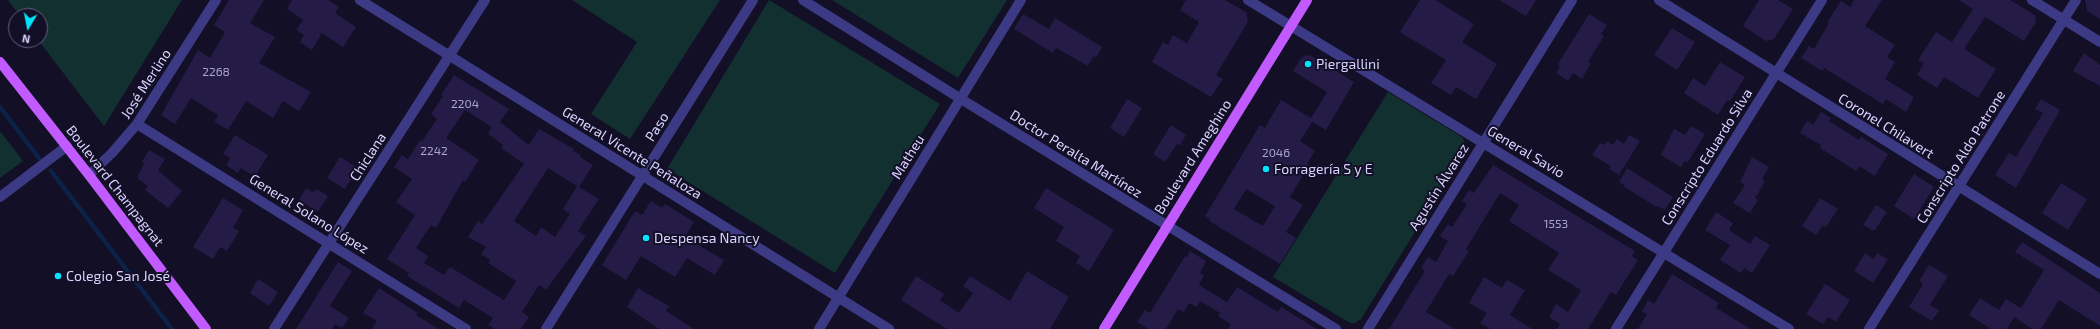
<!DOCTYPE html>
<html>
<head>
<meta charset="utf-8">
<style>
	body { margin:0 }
	#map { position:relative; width:2100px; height:329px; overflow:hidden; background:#130f26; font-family:"Exo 2",sans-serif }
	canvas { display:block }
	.north { position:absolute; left:8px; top:8px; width:40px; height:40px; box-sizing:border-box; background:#130f26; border:1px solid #625e7d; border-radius:50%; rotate:190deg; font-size:11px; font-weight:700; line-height:16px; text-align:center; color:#d9d4ff }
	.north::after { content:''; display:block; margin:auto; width:14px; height:18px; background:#00e5ff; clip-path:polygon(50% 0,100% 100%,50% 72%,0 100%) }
</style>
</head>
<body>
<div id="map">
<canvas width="2100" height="329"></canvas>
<div class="north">N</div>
</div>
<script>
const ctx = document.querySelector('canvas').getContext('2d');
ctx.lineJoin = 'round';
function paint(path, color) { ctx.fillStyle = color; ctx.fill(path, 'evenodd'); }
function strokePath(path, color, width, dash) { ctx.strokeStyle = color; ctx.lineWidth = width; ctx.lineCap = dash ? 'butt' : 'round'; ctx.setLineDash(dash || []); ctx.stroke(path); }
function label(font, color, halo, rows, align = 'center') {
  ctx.font = font + ' "Exo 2",sans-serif'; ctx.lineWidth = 4; ctx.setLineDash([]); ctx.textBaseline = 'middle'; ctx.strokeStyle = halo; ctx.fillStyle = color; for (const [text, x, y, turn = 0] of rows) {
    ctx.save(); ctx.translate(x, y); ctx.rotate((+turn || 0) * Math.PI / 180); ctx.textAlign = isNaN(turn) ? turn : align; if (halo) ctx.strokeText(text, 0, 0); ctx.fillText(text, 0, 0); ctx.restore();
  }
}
paint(new Path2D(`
	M 8,0 L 182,0 L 104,126 L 38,40 L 40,40 L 40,16 L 20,16 Z
	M 572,0 L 720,0 L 630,139 L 591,114 L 637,42 Z
	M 769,0 L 940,104 L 835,273 L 667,169 Z
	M 832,0 L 1007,0 L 958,78 Z
	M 1388,92 L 1462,137 L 1467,148 L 1361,319 L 1355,323 L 1350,323 L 1273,277 Z
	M 0,131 L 23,161 L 0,178 Z`), '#12302f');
strokePath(new Path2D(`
	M 0,107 L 39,158
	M 51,171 L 172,329`), '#0c2248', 4.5);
paint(new Path2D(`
	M 229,0 L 264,0 L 250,23 L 275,37 L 259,63 L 311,92 L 299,111 L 283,101 L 273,118 L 246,101 L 228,130 L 214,122 L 218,115 L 191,98 L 175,124 L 161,115 L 198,50 L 210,58 L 225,32 L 214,25 Z
	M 292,0 L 328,0 L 339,7 L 335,13 L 356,27 L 343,47 L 322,33 L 312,50 L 300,42 L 304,35 L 296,30 L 303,20 L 287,9 Z
	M 1186,0 L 1225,0 L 1246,12 L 1248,22 L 1216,75 L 1223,79 L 1211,97 L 1152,62 L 1163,42 L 1168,45 L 1173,35 L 1187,43 L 1199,22 L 1180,10 Z
	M 1420,0 L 1435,0 L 1474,24 L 1462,42 L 1497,64 L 1476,99 L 1456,87 L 1451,95 L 1431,83 L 1446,60 L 1400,32 Z
	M 1499,0 L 1536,0 L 1526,16 Z
	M 1759,0 L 1778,0 L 1793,9 L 1774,39 L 1766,41 L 1743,26 Z
	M 1854,0 L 1882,0 L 1865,26 L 1895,45 L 1887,57 L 1895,62 L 1885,79 L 1914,97 L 1906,112 L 1886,99 L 1883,104 L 1824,68 L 1822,71 L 1801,58 L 1809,46 L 1814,49 L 1829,23 L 1827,22 L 1841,1 L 1850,7 Z
	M 1959,0 L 2010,0 L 2035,15 L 2036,22 L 2024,41 L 1985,17 L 1964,49 L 1996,69 L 1978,98 L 1944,77 L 1937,88 L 1917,75 L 1924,63 L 1918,60 L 1936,32 L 1952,42 L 1973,9 Z
	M 2085,0 L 2100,0 L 2100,19 L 2087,11 Z
	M 1023,14 L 1049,29 L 1055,18 L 1102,47 L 1096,58 L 1094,56 L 1088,66 L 1056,48 L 1053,53 L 1014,29 Z
	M 1589,14 L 1607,25 L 1601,34 L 1604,36 L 1588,62 L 1591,63 L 1582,79 L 1573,73 L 1568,81 L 1556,73 L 1560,66 L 1558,64 Z
	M 1672,28 L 1695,42 L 1677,70 L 1654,55 Z
	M 2084,53 L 2100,65 L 2100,86 L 2073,71 Z
	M 1310,55 L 1354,82 L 1326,130 L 1312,122 L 1300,141 L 1315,151 L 1307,164 L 1309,165 L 1290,197 L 1303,205 L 1286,232 L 1296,238 L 1280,264 L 1209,221 L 1210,219 L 1205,216 L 1260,125 L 1265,128 L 1281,100 L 1311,118 L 1327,92 L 1293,71 L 1302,57 ZM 1246,189 L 1275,206 L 1263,226 L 1234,209 Z
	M 1720,62 L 1745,77 L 1730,101 L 1727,100 L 1718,115 L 1684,93 L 1693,78 L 1705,86 Z
	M 454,75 L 509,109 L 500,122 L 529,145 L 539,129 L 574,149 L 573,151 L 581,155 L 580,157 L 593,165 L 579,187 L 599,199 L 578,231 L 586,236 L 546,290 L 539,285 L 522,312 L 529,317 L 521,329 L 495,329 L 488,325 L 493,318 L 464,300 L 459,308 L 407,276 L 409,273 L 387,259 L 415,215 L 396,202 L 412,179 L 394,167 L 402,155 L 408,159 L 420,140 L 422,141 L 437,119 L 431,114 L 443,96 L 441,95 ZM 465,110 L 492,127 L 488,134 L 503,145 L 501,148 L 524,164 L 482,224 L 478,221 L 468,237 L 486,247 L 481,254 L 490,260 L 488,263 L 516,281 L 504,300 L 450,267 L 444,275 L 424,263 L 428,256 L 416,248 L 431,225 L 436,228 L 463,180 L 465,182 L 479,160 L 446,138 ZM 548,168 L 577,186 L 563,209 L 570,214 L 555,237 L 541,227 L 536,236 L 514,221 Z
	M 1127,99 L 1142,108 L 1124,137 L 1110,128 Z
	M 2041,99 L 2060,110 L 2016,188 L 1995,175 L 2009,153 L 2016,157 L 2043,113 L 2035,109 Z
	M 1821,112 L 1831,118 L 1829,121 L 1859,140 L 1861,137 L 1888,154 L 1875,176 L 1859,166 L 1856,171 L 1820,148 L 1821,145 L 1800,133 L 1807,121 L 1813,125 Z
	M 1171,125 L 1186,135 L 1180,145 L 1177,144 L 1165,162 L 1153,154 Z
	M 1691,126 L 1705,134 L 1688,162 L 1685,161 L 1681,167 L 1661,155 L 1674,129 L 1685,135 Z
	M 235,135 L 268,155 L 255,177 L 241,168 L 238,173 L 226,165 L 230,158 L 223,154 Z
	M 1629,135 L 1640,141 L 1619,175 L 1609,169 L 1611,166 L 1592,155 L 1600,143 L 1604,145 L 1607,141 L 1613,145 L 1617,139 L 1624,144 Z
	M 149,150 L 165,159 L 158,170 L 182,191 L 168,208 L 145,190 L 148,186 L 137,178 L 144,164 L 142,162 Z
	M 340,157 L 358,168 L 345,189 L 327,178 Z
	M 1752,157 L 1769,167 L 1762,179 L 1765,182 L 1755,198 L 1758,200 L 1750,213 L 1733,203 L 1745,185 L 1740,182 Z
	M 1493,165 L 1635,251 L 1632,256 L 1638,260 L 1619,290 L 1616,295 L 1611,292 L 1588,329 L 1557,329 L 1560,324 L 1549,317 L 1556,304 L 1568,312 L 1581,290 L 1548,270 L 1559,253 L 1509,221 L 1519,205 L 1500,193 L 1466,249 L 1469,251 L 1453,276 L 1449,274 L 1426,312 L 1455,329 L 1389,329 L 1425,271 L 1421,268 L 1428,257 L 1436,262 L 1448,241 L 1440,236 L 1448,224 L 1452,227 L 1467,204 L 1462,201 L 1469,190 L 1474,193 Z
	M 1627,168 L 1673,197 L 1665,210 L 1658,206 L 1657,207 L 1624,187 L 1625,186 L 1619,182 Z
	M 1914,174 L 1934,187 L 1914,219 L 1894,206 Z
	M 2061,183 L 2087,199 L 2068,230 L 2042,213 Z
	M 306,188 L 314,193 L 316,189 L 328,196 L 318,212 L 299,200 Z
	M 1046,188 L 1114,230 L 1089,271 L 1076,263 L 1080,256 L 1056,241 L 1064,227 L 1034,208 Z
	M 223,198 L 243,210 L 233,228 L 239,231 L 227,251 L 220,247 L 213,259 L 193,247 Z
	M 1820,198 L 1838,209 L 1826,227 L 1823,225 L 1816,235 L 1802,226 Z
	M 651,201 L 662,208 L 665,204 L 694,222 L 685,237 L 724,260 L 715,275 L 687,258 L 675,277 L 641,256 L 626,280 L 602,265 L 635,211 L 642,215 Z
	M 1876,205 L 1887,212 L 1874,231 L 1863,225 Z
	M 1716,212 L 1733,223 L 1729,230 L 1750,244 L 1755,236 L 1770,245 L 1752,273 L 1744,268 L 1741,273 L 1720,260 L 1730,245 L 1705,230 Z
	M 2022,242 L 2100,293 L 2100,326 L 2059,300 L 2041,329 L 2032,329 L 2014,317 L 2007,329 L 1991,329 L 1969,315 L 1980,298 L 1999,310 L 2006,299 L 2021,308 L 2044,270 L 2015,252 Z
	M 1190,251 L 1206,261 L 1200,273 L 1204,275 L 1199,285 L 1227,302 L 1237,287 L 1278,312 L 1281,307 L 1317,329 L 1228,329 L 1231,324 L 1218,316 L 1220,313 L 1200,301 L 1197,307 L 1189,303 L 1184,312 L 1178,309 L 1166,329 L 1148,329 L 1137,322 L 1145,310 L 1150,313 L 1185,256 L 1187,257 Z
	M 1865,253 L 1874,259 L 1877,253 L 1888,259 L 1873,283 L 1854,271 Z
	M 338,262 L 352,271 L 330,306 L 349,318 L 342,328 L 335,324 L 332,329 L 296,329 Z
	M 1929,265 L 1948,276 L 1930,305 L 1939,310 L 1932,321 L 1909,307 L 1923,284 L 1919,281 Z
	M 1027,271 L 1069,297 L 1050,329 L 947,329 L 901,300 L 916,276 L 944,294 L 940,300 L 959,313 L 973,293 L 963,286 L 970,276 L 1010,301 Z
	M 1672,274 L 1719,303 L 1716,308 L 1751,329 L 1638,329 L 1647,314 L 1642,312 L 1648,300 L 1654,304 Z
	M 1484,277 L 1502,288 L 1507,280 L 1525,290 L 1510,315 L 1532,329 L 1490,329 L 1480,323 L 1487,313 L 1469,303 Z
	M 258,279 L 278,292 L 269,306 L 250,293 Z
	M 1825,284 L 1850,300 L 1836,322 L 1828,317 L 1823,324 L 1806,314 Z
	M 379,288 L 418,313 L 416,315 L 439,329 L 372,329 L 377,321 L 363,313 Z
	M 638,288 L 669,306 L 666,311 L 694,329 L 659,329 L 627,307 Z`), '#241b47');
strokePath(new Path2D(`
	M 360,0 L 889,329
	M 803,0 L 961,99 L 1336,329
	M 1248,0 L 1789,329
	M 1659,0 L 2100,274
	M 2032,0 L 2100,42
	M 137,124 L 466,329
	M 89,175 L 112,153 L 137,124 L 216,0
	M 0,197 L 67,146
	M 274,329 L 485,0
	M 546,329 L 753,0
	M 819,329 L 1021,0
	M 1368,329 L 1572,0
	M 1616,329 L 1822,0
	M 1869,329 L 2076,0`), '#3d3a85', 10);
strokePath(new Path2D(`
	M 0,62 L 89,175 L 206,329
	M 1104,329 L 1307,0`), '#c25bff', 10);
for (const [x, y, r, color] of [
	[1308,64,4,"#00e5ff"],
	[1266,169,4,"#00e5ff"],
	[646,238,4,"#00e5ff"],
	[58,276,4,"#00e5ff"]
]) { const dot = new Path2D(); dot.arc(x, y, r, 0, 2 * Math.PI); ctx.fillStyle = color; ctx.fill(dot); strokePath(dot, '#130f26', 1.5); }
label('12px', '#aca6d1', null, [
	["2268",216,72],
	["2204",465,104],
	["2242",434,151],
	["2046",1276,153],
	["1553",1556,224]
]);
label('14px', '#d9d4ff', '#130f26', [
	["Piergallini",1316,64],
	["Forragería S y E",1274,169],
	["Despensa Nancy",654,238],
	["Colegio San José",66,276]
], 'left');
label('14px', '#d9d4ff', '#130f26', [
	["José Merlino",146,84,-57],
	["Coronel Chilavert",1886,126,32],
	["Paso",657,127,-58],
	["General Savio",1526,152,31],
	["General Vicente Peñaloza",632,153,32],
	["Doctor Peralta Martínez",1076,154,32],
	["Chiclana",368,157,-57],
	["Matheu",908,157,-58],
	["Boulevard Ameghino",1193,157,-58],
	["Conscripto Eduardo Silva",1707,157,-58],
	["Conscripto Aldo Patrone",1961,157,-58],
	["Boulevard Champagnat",115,186,52],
	["Agustín Álvarez",1439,187,-58],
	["General Solano López",309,214,32]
]);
</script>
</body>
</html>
